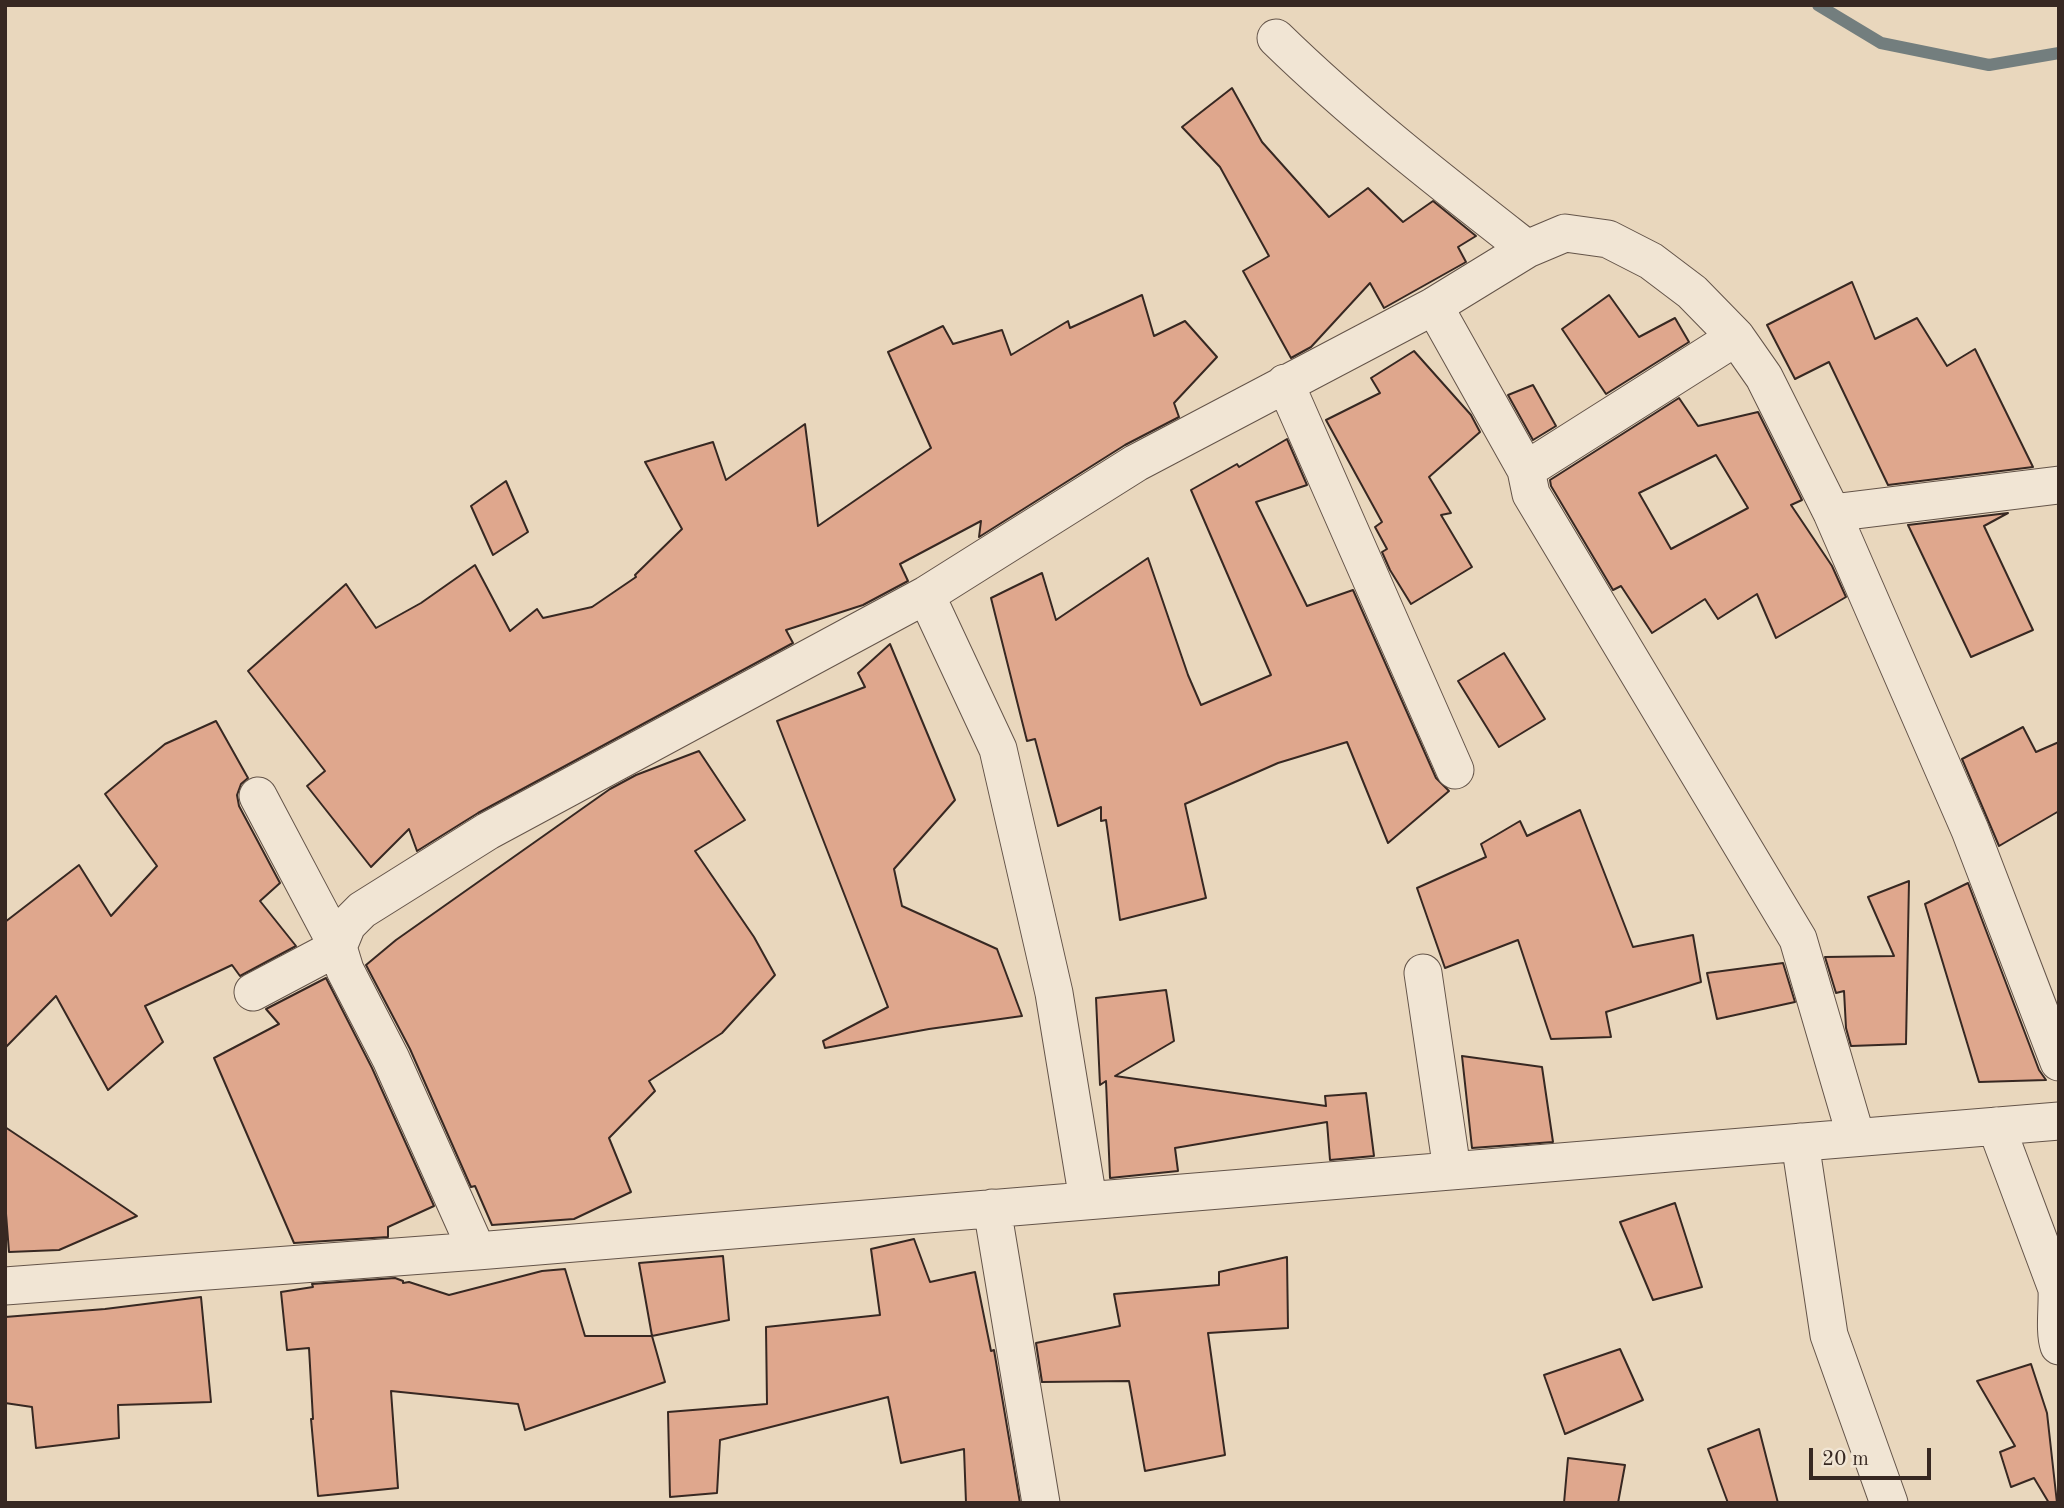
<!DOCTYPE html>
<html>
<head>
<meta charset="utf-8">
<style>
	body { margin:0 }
	#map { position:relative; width:2064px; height:1508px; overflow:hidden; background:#e9d7bd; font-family:"Old Standard TT",serif }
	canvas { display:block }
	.frame { position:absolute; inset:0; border:7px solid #372822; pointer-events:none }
	.scale { position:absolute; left:1809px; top:1448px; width:122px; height:32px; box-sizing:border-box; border:4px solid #372822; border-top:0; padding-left:9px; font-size:21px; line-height:24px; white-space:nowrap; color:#372822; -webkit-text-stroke:5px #f1e5d4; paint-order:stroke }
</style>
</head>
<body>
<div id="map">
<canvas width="2064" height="1508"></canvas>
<div class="frame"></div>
<div class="scale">20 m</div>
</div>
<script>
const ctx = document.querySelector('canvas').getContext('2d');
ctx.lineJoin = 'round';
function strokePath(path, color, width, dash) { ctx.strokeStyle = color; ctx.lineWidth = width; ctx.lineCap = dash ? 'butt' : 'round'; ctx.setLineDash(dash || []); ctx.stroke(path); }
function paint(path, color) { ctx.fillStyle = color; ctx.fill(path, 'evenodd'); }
strokePath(new Path2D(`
	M 1818,5 L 1881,43 L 1989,65 L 2059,53`), '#737e7e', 12);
const building = new Path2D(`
	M 1232,88 L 1262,142 L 1329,217 L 1368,188 L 1403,222 L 1433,201 L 1476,236 L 1458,247 L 1466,262 L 1384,308 L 1370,283 L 1311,347 L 1291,358 L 1243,271 L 1269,256 L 1220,167 L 1182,127 Z
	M 1852,282 L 1875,339 L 1917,318 L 1947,366 L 1975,349 L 2033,467 L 1888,485 L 1829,362 L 1795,379 L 1767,325 Z
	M 1142,295 L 1154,336 L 1185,321 L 1217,357 L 1174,403 L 1179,417 L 1125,445 L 979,537 L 981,521 L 900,564 L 908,581 L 863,605 L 786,630 L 793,643 L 478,813 L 417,851 L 409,829 L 371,867 L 307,786 L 325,771 L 248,671 L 346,584 L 376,628 L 421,603 L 475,565 L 510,631 L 537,609 L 543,618 L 592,607 L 636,577 L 635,575 L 682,529 L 645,462 L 713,442 L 726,480 L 805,424 L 818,526 L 931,448 L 888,352 L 943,326 L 953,344 L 1002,330 L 1011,355 L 1068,321 L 1070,328 Z
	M 1609,295 L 1639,337 L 1675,318 L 1689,342 L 1606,394 L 1562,329 Z
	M 1414,351 L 1471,415 L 1480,432 L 1429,477 L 1451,513 L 1441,515 L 1472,567 L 1411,604 L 1390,570 L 1382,552 L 1387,549 L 1375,527 L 1382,522 L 1326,420 L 1380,393 L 1371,378 Z
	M 1533,385 L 1556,426 L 1533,440 L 1508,395 Z
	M 1679,398 L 1698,426 L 1758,412 L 1802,500 L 1791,505 L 1832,566 L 1846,597 L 1776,638 L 1757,594 L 1718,619 L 1705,599 L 1652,633 L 1621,586 L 1613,590 L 1551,486 L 1550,480 ZM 1716,455 L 1748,508 L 1671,549 L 1639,493 Z
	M 1287,439 L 1307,485 L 1256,502 L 1307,606 L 1353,590 L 1436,778 L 1449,791 L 1388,843 L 1347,742 L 1278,763 L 1185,804 L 1206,898 L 1120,920 L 1106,820 L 1101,821 L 1101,807 L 1058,826 L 1035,739 L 1027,741 L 991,598 L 1042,573 L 1056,620 L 1148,558 L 1188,675 L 1201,705 L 1271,675 L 1191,490 L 1237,464 L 1239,467 Z
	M 506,481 L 528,532 L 493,555 L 471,506 Z
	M 2008,513 L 1984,526 L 2033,630 L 1971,657 L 1908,525 Z
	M 890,644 L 955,800 L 894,869 L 902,906 L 997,949 L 1022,1016 L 929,1029 L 825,1048 L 823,1041 L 888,1007 L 777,721 L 865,687 L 858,673 Z
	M 1504,653 L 1545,719 L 1499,747 L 1458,681 Z
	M 216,721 L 248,778 L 241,784 L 237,795 L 239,806 L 280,883 L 260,901 L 296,946 L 240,976 L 232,965 L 145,1006 L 163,1042 L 108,1090 L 56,996 L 5,1048 L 5,922 L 79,865 L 111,916 L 157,866 L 105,794 L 165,744 Z
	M 2023,727 L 2036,752 L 2059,742 L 2059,811 L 1999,846 L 1962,759 Z
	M 699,751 L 745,820 L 695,851 L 754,937 L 775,975 L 722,1033 L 649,1081 L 655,1091 L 609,1138 L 631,1192 L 574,1219 L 492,1225 L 475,1186 L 471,1187 L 410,1049 L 366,965 L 396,940 L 610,789 L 636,775 Z
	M 1580,810 L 1633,947 L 1693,935 L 1701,982 L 1606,1012 L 1611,1037 L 1551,1039 L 1518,940 L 1445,968 L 1417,888 L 1486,857 L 1481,844 L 1520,821 L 1527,836 Z
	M 1909,881 L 1906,1044 L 1851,1046 L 1846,1028 L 1844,991 L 1836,993 L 1825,957 L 1894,956 L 1868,897 Z
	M 1968,883 L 2039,1070 L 2046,1080 L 1979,1082 L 1925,904 Z
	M 1783,963 L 1795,1002 L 1717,1019 L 1707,973 Z
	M 326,978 L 372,1068 L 434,1206 L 388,1227 L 388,1237 L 294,1243 L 214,1058 L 279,1024 L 266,1009 Z
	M 1166,990 L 1174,1041 L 1115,1076 L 1326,1106 L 1325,1096 L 1366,1093 L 1374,1156 L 1330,1160 L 1327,1122 L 1175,1148 L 1178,1171 L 1110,1178 L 1106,1081 L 1100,1085 L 1096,998 Z
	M 1462,1056 L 1542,1067 L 1553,1142 L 1472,1148 Z
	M 5,1127 L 59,1163 L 137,1216 L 59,1250 L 9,1252 L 5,1201 Z
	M 1675,1203 L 1702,1287 L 1653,1300 L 1620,1222 Z
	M 914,1239 L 930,1282 L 975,1272 L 991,1351 L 994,1350 L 1020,1503 L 966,1503 L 964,1449 L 901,1463 L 888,1397 L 720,1440 L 717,1493 L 670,1497 L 668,1412 L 767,1404 L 766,1327 L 880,1315 L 871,1249 Z
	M 723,1256 L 729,1320 L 652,1336 L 639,1263 Z
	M 1287,1257 L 1288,1328 L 1208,1333 L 1225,1455 L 1145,1471 L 1129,1381 L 1042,1382 L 1036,1343 L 1120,1326 L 1114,1294 L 1219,1285 L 1219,1272 Z
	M 565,1269 L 585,1336 L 652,1336 L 665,1382 L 525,1430 L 518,1404 L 391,1391 L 398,1488 L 318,1496 L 311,1419 L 313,1419 L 309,1348 L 287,1350 L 281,1292 L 313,1287 L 312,1284 L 395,1278 L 403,1281 L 403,1283 L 409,1282 L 449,1295 L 542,1271 Z
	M 201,1297 L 211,1402 L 118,1405 L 119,1438 L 36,1448 L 32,1407 L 5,1403 L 5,1317 L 105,1309 Z
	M 1620,1349 L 1643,1400 L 1565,1434 L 1544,1375 Z
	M 2031,1364 L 2047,1413 L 2057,1503 L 2049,1503 L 2034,1478 L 2011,1487 L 2000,1452 L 2015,1446 L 1977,1381 Z
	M 1759,1429 L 1778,1503 L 1728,1503 L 1708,1449 Z
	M 1568,1458 L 1625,1465 L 1618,1503 L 1564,1503 Z`);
paint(building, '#dfa78d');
strokePath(building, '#372822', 2);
const street = new Path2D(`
	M 1276,38 C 1355,115 1440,181 1527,249
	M 1434,306 L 1526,470
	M 1736,337 L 1526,470 L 1531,494 L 1798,939 L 1856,1137
	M 1285,383 L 1455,770
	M 1832,513 L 2059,485
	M 926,595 L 998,749 L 1054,993 L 1088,1200
	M 1423,973 L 1452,1170
	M 253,992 L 338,947 L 258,796
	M 1996,1126 L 2057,1289 C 2058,1306 2054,1331 2059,1346
	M 1800,1142 L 1829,1335 L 1889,1503
	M 992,1208 L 1041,1503
	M 477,1251 L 391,1059 L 345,970 L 338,947 L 347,925 L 362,910 L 488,831 L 926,595 L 1136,463 L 1434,306 L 1527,249 L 1565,233 L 1608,239 L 1651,261 L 1692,292 L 1736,337 L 1764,377 L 1832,513 L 1970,830 L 2059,1062
	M 5,1286 L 477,1251 L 2059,1121`);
strokePath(street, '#645449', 39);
strokePath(street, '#f1e5d4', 37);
</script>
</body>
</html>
